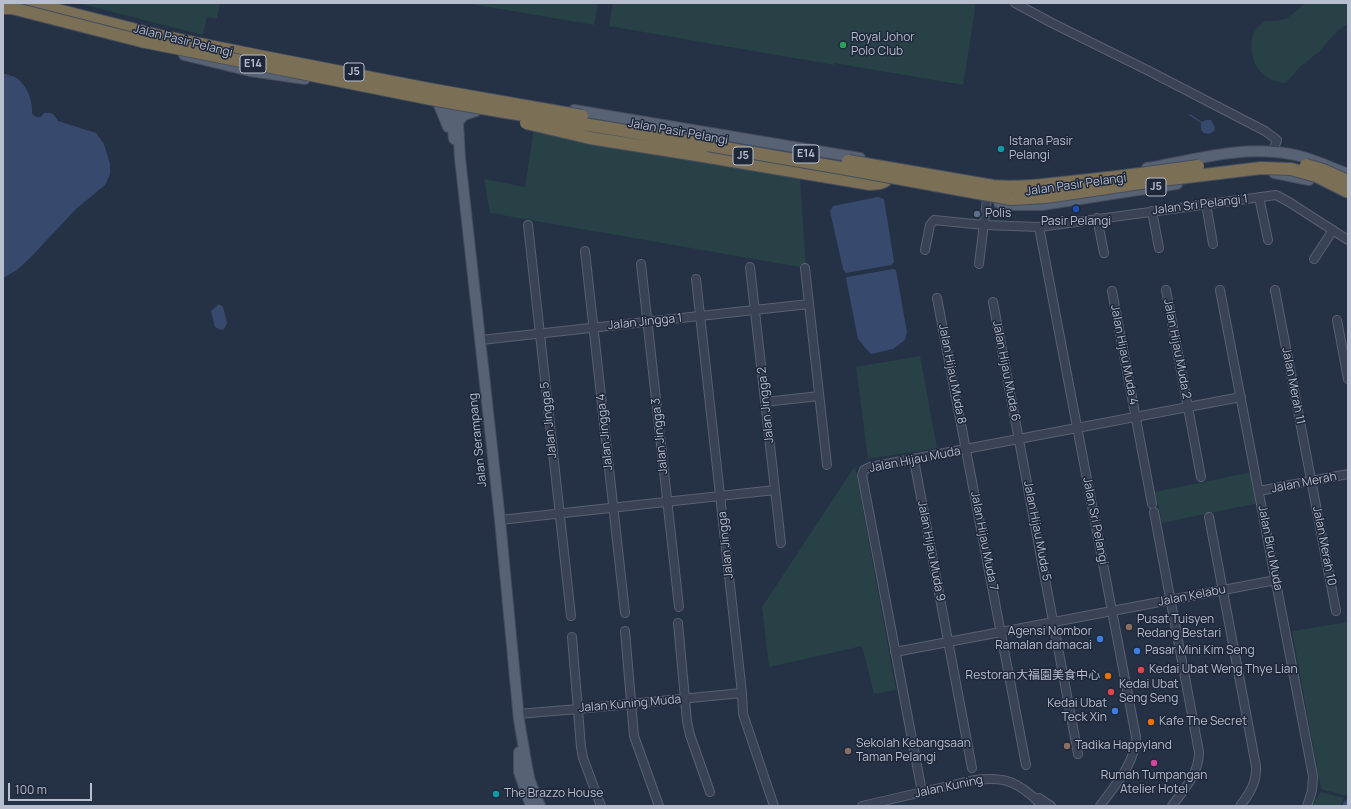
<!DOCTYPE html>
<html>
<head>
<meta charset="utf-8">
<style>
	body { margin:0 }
	#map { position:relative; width:1351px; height:809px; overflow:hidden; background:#253145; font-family:Manrope,sans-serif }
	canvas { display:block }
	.frame { position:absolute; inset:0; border:4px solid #b7bece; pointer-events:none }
	.scale { position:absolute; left:8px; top:783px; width:84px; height:18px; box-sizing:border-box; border:2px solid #b7bece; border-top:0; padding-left:5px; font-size:12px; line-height:14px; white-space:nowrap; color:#b7bece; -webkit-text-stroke:3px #1e283a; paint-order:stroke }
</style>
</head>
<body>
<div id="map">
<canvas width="1351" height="809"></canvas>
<div class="frame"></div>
<div class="scale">100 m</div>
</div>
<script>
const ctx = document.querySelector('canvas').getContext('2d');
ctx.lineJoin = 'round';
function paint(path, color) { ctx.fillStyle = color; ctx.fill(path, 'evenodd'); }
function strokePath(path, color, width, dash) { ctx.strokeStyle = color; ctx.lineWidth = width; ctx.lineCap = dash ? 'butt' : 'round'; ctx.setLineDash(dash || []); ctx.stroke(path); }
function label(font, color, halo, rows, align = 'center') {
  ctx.font = font + ' Manrope,"Noto Sans SC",sans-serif'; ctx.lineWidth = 3; ctx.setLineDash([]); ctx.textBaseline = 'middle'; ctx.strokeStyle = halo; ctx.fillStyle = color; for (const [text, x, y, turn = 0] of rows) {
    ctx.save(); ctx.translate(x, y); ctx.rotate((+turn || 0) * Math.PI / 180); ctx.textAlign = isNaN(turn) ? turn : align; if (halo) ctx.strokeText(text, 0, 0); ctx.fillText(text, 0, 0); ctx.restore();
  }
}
paint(new Path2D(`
	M 78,3 L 220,3 L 217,18 L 207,17 L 203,35 Z
	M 465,3 L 598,3 L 594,25 Z
	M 613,3 L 976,3 L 963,85 L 834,63 L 834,65 L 609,26 Z
	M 1305,3 L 1348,3 L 1348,24 L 1337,31 L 1319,52 L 1300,67 L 1286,83 C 1269,82 1255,72 1252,54 C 1251,47 1251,39 1254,33 C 1256,28 1261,25 1264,21 C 1287,22 1289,17 1305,3 Z
	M 534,128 L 800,178 L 806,268 L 490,213 L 484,179 L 525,187 Z
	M 920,356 L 937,448 L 868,459 L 856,367 Z
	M 855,466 L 896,690 L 874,694 L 862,646 L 769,667 L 762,607 Z
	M 1252,472 L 1258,503 L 1162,523 L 1155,492 Z
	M 1348,622 L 1348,793 L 1346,796 L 1321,789 L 1292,631 Z
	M 1321,792 L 1344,798 L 1340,806 L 1311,806 Z`), '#274146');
paint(new Path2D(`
	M 3,73 C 7,75 15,76 18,79 C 28,87 33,102 32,114 L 36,117 L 41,117 L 44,113 C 52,112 54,114 58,121 L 96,133 L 104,144 L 110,164 L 110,174 L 105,185 L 76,209 L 30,258 L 17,270 L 3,278 Z
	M 1190,114 L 1202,122 L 1206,120 L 1211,120 L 1215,127 L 1214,131 L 1209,134 L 1204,133 L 1201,130 L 1201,123 L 1189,115 Z
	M 878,197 L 884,199 L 894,262 L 891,265 L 846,273 L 843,269 L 830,211 L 833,206 Z
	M 893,269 L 896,270 L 907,332 L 905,340 L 893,349 L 871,354 L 868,351 L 858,339 L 846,278 L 847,277 Z
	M 219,304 L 223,307 L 227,323 L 224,329 L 221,330 L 215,327 L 211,311 Z`), '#374a6e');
strokePath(new Path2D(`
	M 1348,806 L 1348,805`), '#374a6e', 10);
const minor = new Path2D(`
	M 1015,3 L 1052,23 L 1149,71 L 1265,131 L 1277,140 L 1273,152
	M 1259,197 L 1268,240
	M 1206,204 L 1213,244
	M 1152,211 L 1159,248
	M 1097,218 L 1104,253
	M 528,225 L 571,616
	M 1039,227 L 1136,737 C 1135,764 1115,785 1100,806
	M 925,250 L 930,225 L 934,220 L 984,225 L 1039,227 L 1276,195 L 1289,202 L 1348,240
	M 585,251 L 625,613
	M 1314,259 L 1333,230
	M 641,264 L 679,607
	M 979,264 L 988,191
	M 750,267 L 781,543
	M 805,268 L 827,465
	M 696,279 L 742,693 L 743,714 L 774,806
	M 1166,290 L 1201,477
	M 1220,290 L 1313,776 L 1312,791 L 1307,806
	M 1275,290 L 1336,611
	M 1112,291 L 1152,504
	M 937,298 L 1026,765
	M 993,302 L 1078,754
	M 1337,320 L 1348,379
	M 481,340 L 809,304
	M 765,402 L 819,396
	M 914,460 L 972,768
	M 1259,491 L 1348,474
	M 1154,512 L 1199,752 C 1199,774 1184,789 1172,806
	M 1209,517 L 1256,766 C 1257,782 1250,793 1240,806
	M 500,520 L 775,490
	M 678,623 L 687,721 L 690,735 L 710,792
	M 625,631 L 634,736 L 659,806
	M 572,637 L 581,747 L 583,758 L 601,806
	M 895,652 L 1276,580
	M 518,714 L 578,709 L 742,693
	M 922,792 L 862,475 L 864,470 L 870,467 L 1241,397
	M 1039,798 L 1051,806
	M 862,806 L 974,780 C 999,777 1012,779 1031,795 C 1035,798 1038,803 1043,806`);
const major = new Path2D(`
	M 184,55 L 250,71 L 305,79
	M 452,96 L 451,116 L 454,139
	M 461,97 L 458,122 L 460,158 L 500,520 L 519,720 L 527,767 L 530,781 L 540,806
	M 439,105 L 448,127
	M 574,110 L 860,158
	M 458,122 L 464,115 L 476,111
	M 1147,168 C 1193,160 1243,145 1290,154 C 1310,157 1329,167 1348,174
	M 1274,173 L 1309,180
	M 999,203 L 1014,205 L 1042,205 L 1177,184
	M 519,752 L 519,772 L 531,806`);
const highway = new Path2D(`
	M 30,3 L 160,36 L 264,57
	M 703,156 L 870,184 L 880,183 L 885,181`);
strokePath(minor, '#586172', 10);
strokePath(major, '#434c5e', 12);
strokePath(highway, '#444e5f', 14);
strokePath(minor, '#394355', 8);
strokePath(major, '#576275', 10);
strokePath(highway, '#7b6f56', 12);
const highwayBridge = new Path2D(`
	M 3,8 L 12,8 L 141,41 L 431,99 L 505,112 L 608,128 L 847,169 L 1011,199 L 1046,197 L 1154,181 L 1261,168 L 1291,169 L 1316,176 L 1348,192
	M 264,57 L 434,90 L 582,116
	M 526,123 L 590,138 L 703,156
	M 848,161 L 993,186 C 1019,188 1044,185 1070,182 C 1113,178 1156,172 1198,166
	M 1306,165 L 1323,170 L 1348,181`);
strokePath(highwayBridge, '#444e5f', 14, []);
strokePath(highwayBridge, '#7b6f56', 12);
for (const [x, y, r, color] of [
	[843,45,4,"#2e9e5b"],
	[1001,149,4,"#0f9aa8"],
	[1076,209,4,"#1a4fb4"],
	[977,214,4,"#5c6f8a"],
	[1129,627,4,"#8d6e63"],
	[1100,639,4,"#3f7fe0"],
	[1137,651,4,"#3f7fe0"],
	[1141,670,4,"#e0444e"],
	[1108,676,4,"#e8710a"],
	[1111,692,4,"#e0444e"],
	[1115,711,4,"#3f7fe0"],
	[1151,722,4,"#e8710a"],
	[1067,746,4,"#8d6e63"],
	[848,751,4,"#8d6e63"],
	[1154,763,4,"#d1479c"],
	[496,794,4,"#0f9aa8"]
]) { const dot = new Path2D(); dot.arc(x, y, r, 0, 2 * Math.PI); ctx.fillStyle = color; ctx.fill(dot); strokePath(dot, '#1e283a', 1.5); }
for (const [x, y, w] of [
	[253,64,26],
	[354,72,20],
	[806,154,26],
	[743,156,20],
	[1156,187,20]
]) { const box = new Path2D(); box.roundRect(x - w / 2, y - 9, w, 18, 3); ctx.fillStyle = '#1e283a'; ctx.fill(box); strokePath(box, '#b7bece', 1); }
label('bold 11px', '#b7bece', null, [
	["E14",253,64],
	["J5",354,72],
	["E14",806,154],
	["J5",743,156],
	["J5",1156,187]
]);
label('12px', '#b7bece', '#1e283a', [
	["Royal Johor",851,38],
	["Polo Club",851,52],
	["Istana Pasir",1009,142],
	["Pelangi",1009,156],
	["Polis",985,214],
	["Pasir Pelangi",1076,222,"center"],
	["Pusat Tuisyen",1137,620],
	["Redang Bestari",1137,634],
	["Agensi Nombor",1092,632,"right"],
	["Ramalan damacai",1092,646,"right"],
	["Pasar Mini Kim Seng",1145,651],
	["Kedai Ubat Weng Thye Lian",1149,670],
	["Restoran大福園美食中心",1100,676,"right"],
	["Kedai Ubat",1119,685],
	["Seng Seng",1119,699],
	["Kedai Ubat",1107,704,"right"],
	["Teck Xin",1107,718,"right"],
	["Kafe The Secret",1159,722],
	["Sekolah Kebangsaan",856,744],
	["Taman Pelangi",856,758],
	["Tadika Happyland",1075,746],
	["Rumah Tumpangan",1154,776,"center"],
	["Atelier Hotel",1154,790,"center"],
	["The Brazzo House",504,794]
], 'left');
label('12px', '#b7bece', '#1e283a', [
	["Jalan Pasir Pelangi",183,41,14],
	["Jalan Pasir Pelangi",678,132,10],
	["Jalan Pasir Pelangi",1076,185,-8],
	["Jalan Sri Pelangi 1",1200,205,-7],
	["Jalan Jingga 1",645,322,-6],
	["Jalan Hijau Muda 2",1177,349,79],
	["Jalan Hijau Muda 4",1124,355,79],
	["Jalan Hijau Muda 6",1006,371,79],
	["Jalan Hijau Muda 8",952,374,79],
	["Jalan Merah 11",1293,386,79],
	["Jalan Jingga 2",766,405,-96],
	["Jalan Jingga 5",549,420,-96],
	["Jalan Jingga 4",605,432,-96],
	["Jalan Jingga 3",660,436,-96],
	["Jalan Serampang",478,440,-96],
	["Jalan Hijau Muda",915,460,-11],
	["Jalan Merah",1304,483,-11],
	["Jalan Sri Pelangi",1095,521,79],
	["Jalan Hijau Muda 5",1037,531,79],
	["Jalan Hijau Muda 7",984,541,79],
	["Jalan Jingga",726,545,-96],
	["Jalan Merah 10",1324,546,79],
	["Jalan Biru Muda",1270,548,79],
	["Jalan Hijau Muda 9",931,551,79],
	["Jalan Kelabu",1192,596,-11],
	["Jalan Kuning Muda",630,704,-5],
	["Jalan Kuning",949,787,-12]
]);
</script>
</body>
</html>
